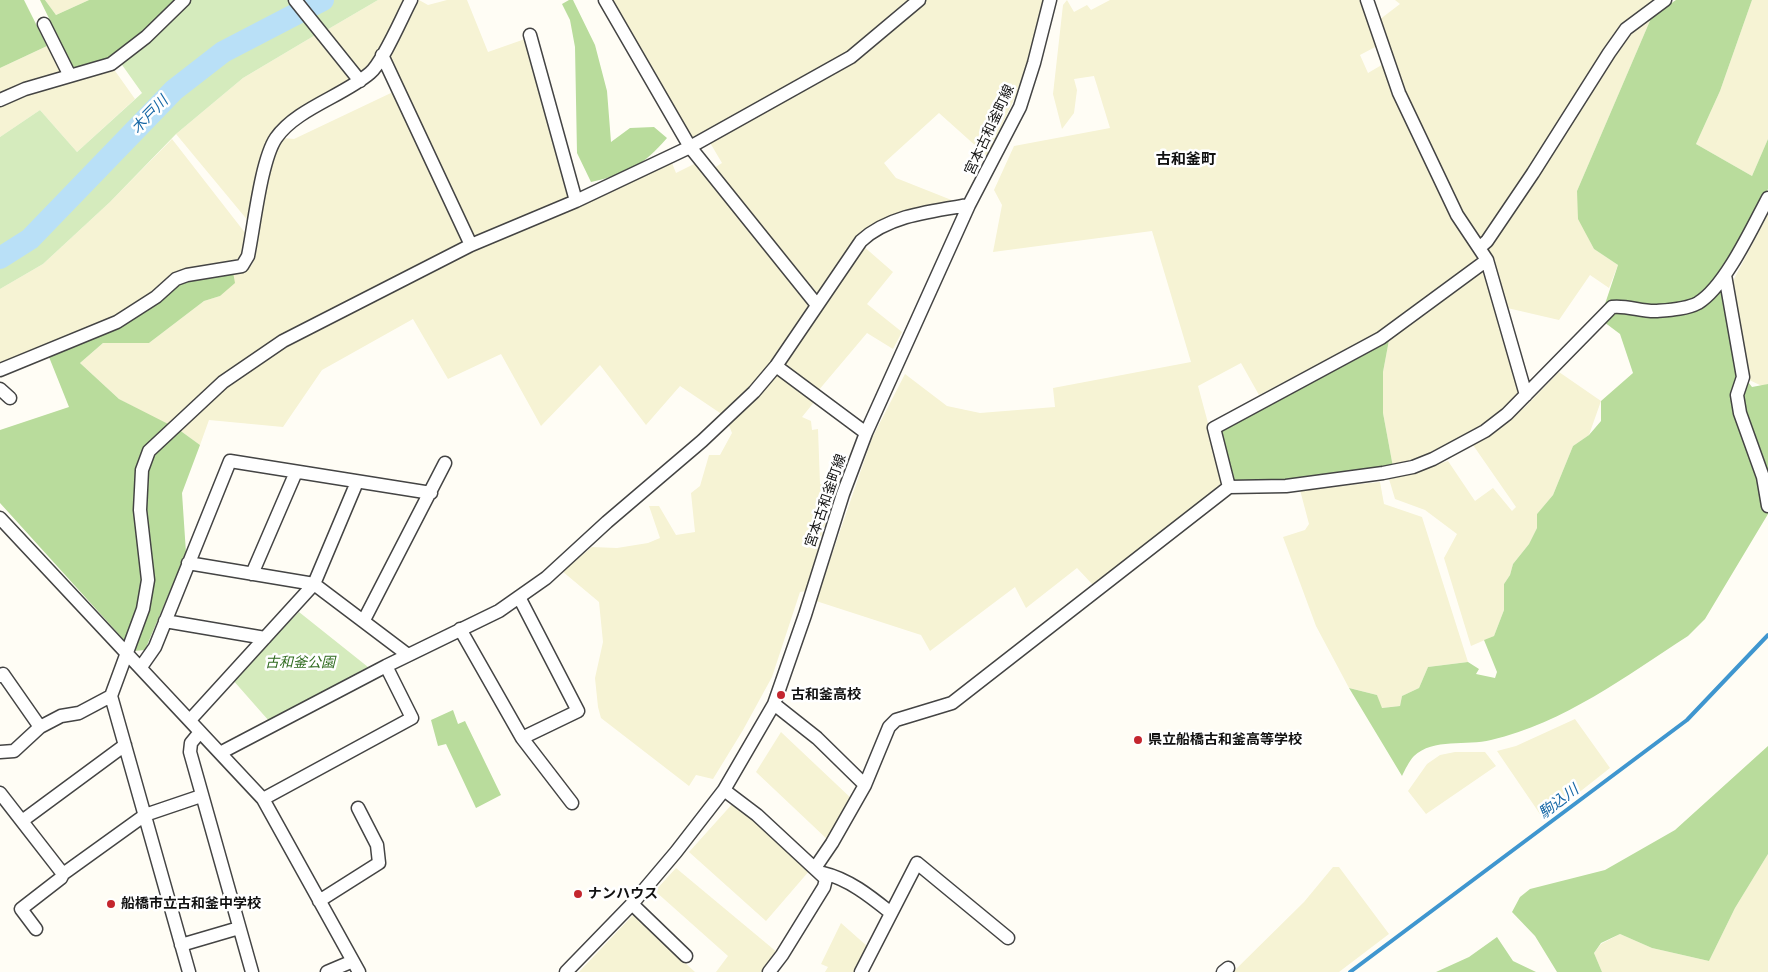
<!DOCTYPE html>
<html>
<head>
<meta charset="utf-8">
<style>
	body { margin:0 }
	canvas { display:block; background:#fffdf5 }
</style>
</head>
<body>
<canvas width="1768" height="972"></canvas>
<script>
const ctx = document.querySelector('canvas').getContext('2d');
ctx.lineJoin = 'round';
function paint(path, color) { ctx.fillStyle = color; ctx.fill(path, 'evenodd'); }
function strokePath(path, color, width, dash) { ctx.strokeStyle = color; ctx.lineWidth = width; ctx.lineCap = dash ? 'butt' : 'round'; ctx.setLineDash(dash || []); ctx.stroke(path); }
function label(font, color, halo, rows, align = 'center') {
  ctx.font = font + ' "Libre Baskerville","Noto Sans JP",serif'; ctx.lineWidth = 5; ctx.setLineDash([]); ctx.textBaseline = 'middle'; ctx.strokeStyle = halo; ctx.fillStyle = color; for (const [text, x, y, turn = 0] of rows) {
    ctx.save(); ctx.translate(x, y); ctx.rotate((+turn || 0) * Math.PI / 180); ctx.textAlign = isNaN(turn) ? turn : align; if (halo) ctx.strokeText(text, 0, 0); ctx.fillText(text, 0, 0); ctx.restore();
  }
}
paint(new Path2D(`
	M 45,0 L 89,0 L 56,15 Z
	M 378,0 L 406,0 L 368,70 L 360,72 L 325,31 Z
	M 419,0 L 428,5 L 447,0 L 467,0 L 488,52 L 525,39 L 570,197 L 474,239 L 388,56 Z
	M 613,0 L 912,0 L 865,40 L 830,62 L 688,140 Z
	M 925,0 L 1043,0 L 1028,62 L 1013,102 L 987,156 L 939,113 L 884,163 L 896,178 L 954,201 L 894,214 L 867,228 L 855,241 L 818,294 L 714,168 L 722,163 L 709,141 L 852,61 Z
	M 1067,0 L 1074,12 L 1087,5 L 1091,10 L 1110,0 L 1363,0 L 1379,45 L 1360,55 L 1368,73 L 1385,63 L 1482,258 L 1380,332 L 1259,395 L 1241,363 L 1198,386 L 1225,486 L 1093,585 L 1077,568 L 1026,608 L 1015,587 L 930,651 L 921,635 L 816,601 L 872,438 L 905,374 L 947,406 L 980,413 L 1055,407 L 1053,388 L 1191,362 L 1152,231 L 993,252 L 1002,205 L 994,190 L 1014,146 L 1110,128 L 1094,76 L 1074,79 L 1077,90 L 1074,113 L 1062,129 L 1053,94 L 1063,5 Z
	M 1395,0 L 1661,0 L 1625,23 L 1484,239 L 1476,239 L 1402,93 L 1379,20 L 1400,4 Z
	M 1752,0 L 1768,0 L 1768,139 L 1752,176 L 1696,144 L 1720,91 Z
	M 1652,16 L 1577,191 L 1588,237 L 1594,249 L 1618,265 L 1609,288 L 1590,275 L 1559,320 L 1503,307 L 1486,249 L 1629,32 Z
	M 317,34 L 354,79 L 283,125 L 249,222 L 176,134 L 243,78 Z
	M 47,46 L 61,73 L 21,84 L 0,93 L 0,68 Z
	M 113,68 L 135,99 L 77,152 L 40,110 L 0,137 L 0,105 L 26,93 Z
	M 393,92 L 466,242 L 290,334 L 169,426 L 119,399 L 80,363 L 103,343 L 149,343 L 204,301 L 220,296 L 233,272 L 252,265 L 257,249 L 257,234 L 272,153 L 283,138 L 294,139 Z
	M 172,139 L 246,234 L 245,253 L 240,260 L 228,264 L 187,268 L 173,275 L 150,297 L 91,329 L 0,365 L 0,289 L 43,264 L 110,202 Z
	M 672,163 L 676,173 L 696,163 L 812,305 L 750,390 L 723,415 L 680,386 L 646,425 L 600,365 L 541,426 L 501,354 L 448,379 L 413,319 L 322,370 L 283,427 L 209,420 L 200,445 L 178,429 L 220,388 L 275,350 L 454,258 Z
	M 1768,214 L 1768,384 L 1762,386 L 1745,378 L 1733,281 Z
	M 862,245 L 893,272 L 867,304 L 902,332 L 893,349 L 867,333 L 818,391 L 782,363 Z
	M 1485,264 L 1520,393 L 1504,411 L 1483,425 L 1444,448 L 1393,467 L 1383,413 L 1383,372 L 1389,340 L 1429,312 Z
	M 776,372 L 815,401 L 802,417 L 811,421 L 812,430 L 818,429 L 820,484 L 835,489 L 806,591 L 800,592 L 772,677 L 743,730 L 713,779 L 696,775 L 689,786 L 601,718 L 598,707 L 595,678 L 603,642 L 599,602 L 562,571 L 592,547 L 617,548 L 648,543 L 660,538 L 649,506 L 659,506 L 676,535 L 695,532 L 691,493 L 700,486 L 709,455 L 720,455 L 732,433 L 728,423 Z
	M 1559,372 L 1601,401 L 1589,435 L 1573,446 L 1553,495 L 1537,514 L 1537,528 L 1529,544 L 1513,564 L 1510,575 L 1504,584 L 1504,610 L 1494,636 L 1471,646 L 1444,558 L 1457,534 L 1425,510 L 1395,499 L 1389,479 L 1448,461 L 1475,501 L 1493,488 L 1512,511 L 1516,507 L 1473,445 L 1525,407 Z
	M 1380,482 L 1384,504 L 1422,517 L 1468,662 L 1428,667 L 1419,688 L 1402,696 L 1400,706 L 1381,708 L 1377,695 L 1349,688 L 1316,626 L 1283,537 L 1305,530 L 1309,524 L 1300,490 Z
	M 1575,719 L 1610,768 L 1544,820 L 1497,751 L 1516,746 Z
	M 781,732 L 853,800 L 829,841 L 756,772 Z
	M 1455,752 L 1485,752 L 1496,766 L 1426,814 L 1408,791 L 1427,764 L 1440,755 Z
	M 734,802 L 810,870 L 766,921 L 689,852 Z
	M 1768,854 L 1768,972 L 1602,972 L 1594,953 L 1601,944 L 1620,934 L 1652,948 L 1709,961 L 1735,908 Z
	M 1333,867 L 1339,867 L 1389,934 L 1339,972 L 1233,972 L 1304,902 Z
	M 676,868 L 778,953 L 765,972 L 716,972 L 728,956 L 655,891 Z
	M 633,915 L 695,972 L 579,972 Z
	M 841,923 L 867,946 L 855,972 L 825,972 L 828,967 L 821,964 Z`), '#f6f3d4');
paint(new Path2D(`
	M 190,0 L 289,0 L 296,8 C 256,28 216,47 182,75 C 126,122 86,183 31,230 C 21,238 10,245 0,253 L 0,137 L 40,110 L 77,152 L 142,93 L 120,62 Z
	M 330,0 L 378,0 L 325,31 L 310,12 Z
	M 302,18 L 317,34 L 243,78 L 176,134 L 110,202 L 43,264 L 0,289 L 0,266 L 52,230 L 87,185 L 184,88 L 229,56 Z
	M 299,612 L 368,667 L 269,721 L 232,679 Z`), '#d5ebbd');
paint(new Path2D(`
	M 0,0 L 24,0 L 47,46 L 0,68 Z
	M 40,0 L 45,0 L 56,15 L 89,0 L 178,0 L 143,33 L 111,57 L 74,69 Z
	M 569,0 L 573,0 L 595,45 L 607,91 L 611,142 L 630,128 L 654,127 L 667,138 C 643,166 627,174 591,182 L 577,153 L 575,47 L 570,20 L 562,4 Z
	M 1676,0 L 1752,0 L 1720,91 L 1696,144 L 1752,176 L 1768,139 L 1768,189 L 1722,272 L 1745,378 L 1752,387 L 1768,384 L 1768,514 L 1705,619 L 1688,636 C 1626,676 1564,723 1491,740 C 1467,746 1433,738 1414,756 C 1409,761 1405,770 1402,776 L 1349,688 L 1377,695 L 1382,708 L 1400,706 L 1402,696 L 1419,688 L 1428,667 L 1468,662 L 1479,669 L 1476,674 L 1495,678 L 1497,672 L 1484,640 L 1494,636 L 1504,610 L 1504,584 L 1510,575 L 1513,564 L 1529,544 L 1537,528 L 1537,514 L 1553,495 L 1573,446 L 1589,435 L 1601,421 L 1601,401 L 1633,373 L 1620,334 L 1600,319 L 1618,265 L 1594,249 L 1578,219 L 1577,191 L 1652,16 Z
	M 233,272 L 235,283 L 220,296 L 204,301 L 149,343 L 103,343 L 80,363 L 119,399 L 178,429 L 200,445 L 182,493 L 186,553 L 145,650 L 134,651 L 0,503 L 0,430 L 69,407 L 49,357 L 120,325 L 177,281 Z
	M 1389,340 L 1383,372 L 1383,413 L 1393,467 L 1324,478 L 1235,484 L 1221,430 Z
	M 453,710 L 458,724 L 465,721 L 501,795 L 476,808 L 446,744 L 438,746 L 431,720 Z
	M 1768,746 L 1768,854 L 1735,908 L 1709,961 L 1652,948 L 1620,934 L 1601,943 L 1594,953 L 1602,972 L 1557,972 L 1535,936 L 1512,912 L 1520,897 L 1530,889 L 1605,870 L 1675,830 Z
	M 1497,937 L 1513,961 L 1536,972 L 1436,972 L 1469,957 Z`), '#b9dc9c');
strokePath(new Path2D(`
	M 1350,972 L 1687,720 L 1768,635`), '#3f96cf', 4);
strokePath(new Path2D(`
	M 0,258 L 30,239 L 174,90 L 223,52 L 323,0`), '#b9e0f7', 22);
const minor = new Path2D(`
	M 295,0 L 360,81
	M 605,0 L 690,147 L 817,305
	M 1367,0 L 1399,93 L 1457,215 L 1487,260 L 1526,395
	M 44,24 L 70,76
	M 530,35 L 576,201
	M 382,55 L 471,245
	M 0,100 L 25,89 L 111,64 L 146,37 L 184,0
	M 1479,248 L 1487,241 L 1533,173 L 1609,53 L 1626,29 L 1665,0
	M 1725,275 L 1743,377 L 1737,395 L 1740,413 L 1763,477 L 1768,506
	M 776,366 L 866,433
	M 0,370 L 117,322 L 156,297 L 176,279 L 187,275 L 242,266 L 248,256 C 254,227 261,160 276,138 C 296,109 343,96 370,73 C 383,62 402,17 411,0
	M 0,389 L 10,398
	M 1229,487 L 1214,428 L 1381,338 L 1487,260
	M 0,518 L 263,799 L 359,972
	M 188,563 L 314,584 L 408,655
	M 252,574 L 296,472
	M 519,597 L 578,711 L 522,738
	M 364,620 L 445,463
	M 165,621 L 265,638
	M 460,629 L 522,738 L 572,803
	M 141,667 L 155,647 L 230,461 L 431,493
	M 0,676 L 3,674 L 40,727
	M 111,696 L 189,972
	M 774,704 L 817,738 L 865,785
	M 190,720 L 314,584 L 357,482
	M 200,732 L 191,743 L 190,752 L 252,972
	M 0,752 L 14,751 L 40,727 L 61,716 L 79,713 L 111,696 L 143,609 L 148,580 L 140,510 L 142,470 L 149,451 L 223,382 L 283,341 L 471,245 L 576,201 L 690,147 L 851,57 L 919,0
	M 220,753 L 386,666 L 499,611 L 546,578 L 607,522 L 702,441 L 754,392 L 776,366 L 861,241 C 889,215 933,211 969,205
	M 724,790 L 757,815 L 826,879 L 824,887 L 782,955 L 769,972
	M 0,793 L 63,874 L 145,815 L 201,796
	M 263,799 L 412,718 L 386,666
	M 22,821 L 125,745
	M 815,868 L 832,843 L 865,785 L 889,727 L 896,720 L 952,703 L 1229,487 L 1286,486 L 1383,473 L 1413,467 L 1433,459 L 1485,431 L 1507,414 L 1612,307 C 1627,305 1642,312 1657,311 C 1670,310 1687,309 1698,303 C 1725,287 1753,226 1768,198
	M 823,873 C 849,879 871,897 891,913
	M 319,901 L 379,863 L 377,845 L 358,808
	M 632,904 L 686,956
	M 36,929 L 21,909 L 61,878 L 63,874
	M 181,945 L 239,928
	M 327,972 L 353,961
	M 566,972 L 632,904 L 676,852 L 724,790 L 774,704 L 805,615 L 843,494 L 866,433 L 969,205 L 1020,107 L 1034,63 L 1050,0
	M 861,972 L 917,863 L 1008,938
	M 1223,972 L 1228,968`);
strokePath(minor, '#444', 15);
strokePath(minor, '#fff', 12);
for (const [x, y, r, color] of [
	[781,695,5,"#c4262e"],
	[1138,740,5,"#c4262e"],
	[578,894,5,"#c4262e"],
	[111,904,5,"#c4262e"]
]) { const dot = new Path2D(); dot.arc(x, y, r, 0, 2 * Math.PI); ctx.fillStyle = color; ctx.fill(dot); strokePath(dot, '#fff', 2); }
label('14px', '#111', '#fff', [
	["宮本古和釜町線",990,130,-65],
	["宮本古和釜町線",826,501,-71]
]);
label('italic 14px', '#2f6b1f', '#fff', [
	["古和釜公園",300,663]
]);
label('bold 14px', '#111', '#fff', [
	["古和釜高校",791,695],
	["県立船橋古和釜高等学校",1148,740],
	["ナンハウス",588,894],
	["船橋市立古和釜中学校",121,904]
], 'left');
label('italic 15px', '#1768a6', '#fff', [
	["木戸川",150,115,-46],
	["駒込川",1559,802,-37]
]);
label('bold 15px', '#111', '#fff', [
	["古和釜町",1186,160]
]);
</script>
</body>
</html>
